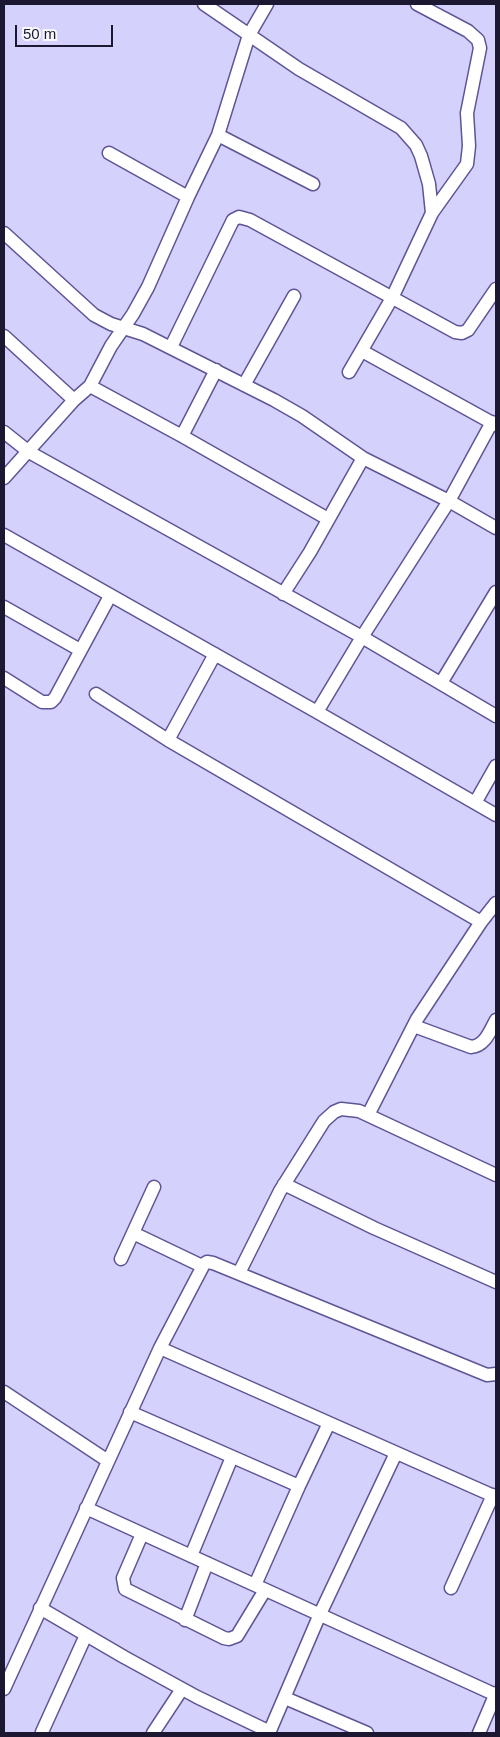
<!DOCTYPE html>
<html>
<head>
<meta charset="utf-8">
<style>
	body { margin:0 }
	#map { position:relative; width:500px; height:1737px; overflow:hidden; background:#d5d1fd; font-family:Helvetica,sans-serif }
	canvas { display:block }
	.frame { position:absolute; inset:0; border:5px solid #1c1832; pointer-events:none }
	.scale { position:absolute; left:15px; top:25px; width:98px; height:22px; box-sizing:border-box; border:2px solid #1c1832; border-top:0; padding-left:6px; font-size:15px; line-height:18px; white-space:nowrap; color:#1c1832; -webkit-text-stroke:4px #f7f7fe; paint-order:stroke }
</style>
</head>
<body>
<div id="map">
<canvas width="500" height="1737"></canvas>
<div class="frame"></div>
<div class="scale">50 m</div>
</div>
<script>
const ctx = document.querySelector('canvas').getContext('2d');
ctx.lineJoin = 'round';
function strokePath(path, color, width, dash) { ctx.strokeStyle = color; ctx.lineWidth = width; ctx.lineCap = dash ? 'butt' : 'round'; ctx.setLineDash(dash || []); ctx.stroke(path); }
const minor = new Path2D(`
	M 204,4 L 299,69 L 401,128 L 416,145 L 421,156 L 429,184 L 432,213
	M 218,135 L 313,184
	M 109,153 L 188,197
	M 4,233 L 94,315 L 111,324 L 143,334 L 274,400 L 302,416 L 363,458
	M 4,336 L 74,400
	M 171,347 L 233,220 L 239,217 L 250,220 L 455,332 L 462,333 L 468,330 L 496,289
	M 362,351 L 496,425
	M 349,372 L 392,298 L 432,213 L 467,164 L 469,146 L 467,113 L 480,48 L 478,40 L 468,31 L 417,4
	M 244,385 L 294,296
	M 90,386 L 111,346 L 133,314 L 148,287 L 188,197 L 218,135 L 249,35 L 267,4
	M 4,432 L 29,452 L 362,637 L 496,716
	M 182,436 L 216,370
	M 4,478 L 74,400 L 90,386 L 182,436 L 328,519
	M 4,535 L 317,712 L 496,815
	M 283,594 L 310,552 L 363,458 L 449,501 L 496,528
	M 4,607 L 80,650
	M 4,678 L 42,702 L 51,702 L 55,698 L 110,596
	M 441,683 L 496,592
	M 96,694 L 168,740 L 481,922
	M 317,712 L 362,637 L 449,501 L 492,422
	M 168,740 L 215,654
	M 475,803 L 496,766
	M 414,1026 L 471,1047 C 485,1046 490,1031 496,1020
	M 368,1115 L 417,1019 L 481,922 L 496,903
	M 284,1184 L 374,1228 L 496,1282
	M 133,1233 L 202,1266
	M 121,1259 L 154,1187
	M 239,1273 L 280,1191 L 324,1121 L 334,1112 L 341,1109 L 359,1111 L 496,1175
	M 160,1348 L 496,1497
	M 4,1392 L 108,1461
	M 130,1412 L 299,1486
	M 86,1508 L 496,1695
	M 142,1534 L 123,1578 L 125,1589 L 224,1638 L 229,1639 L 237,1636 L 265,1590
	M 191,1556 L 232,1457
	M 255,1585 L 299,1486 L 329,1423
	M 451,1588 L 493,1495
	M 40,1608 L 124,1657 L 197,1697 L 270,1732
	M 185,1620 L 207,1563
	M 4,1689 L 160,1348 L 204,1264 L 207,1262 L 213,1263 L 487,1375 L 496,1374
	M 285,1698 L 367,1733
	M 42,1732 L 86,1635
	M 153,1733 L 182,1689
	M 269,1733 L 320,1614 L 396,1453
	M 479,1733 L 496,1693`);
strokePath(minor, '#5e5595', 15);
strokePath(minor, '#fff', 12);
</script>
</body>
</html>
